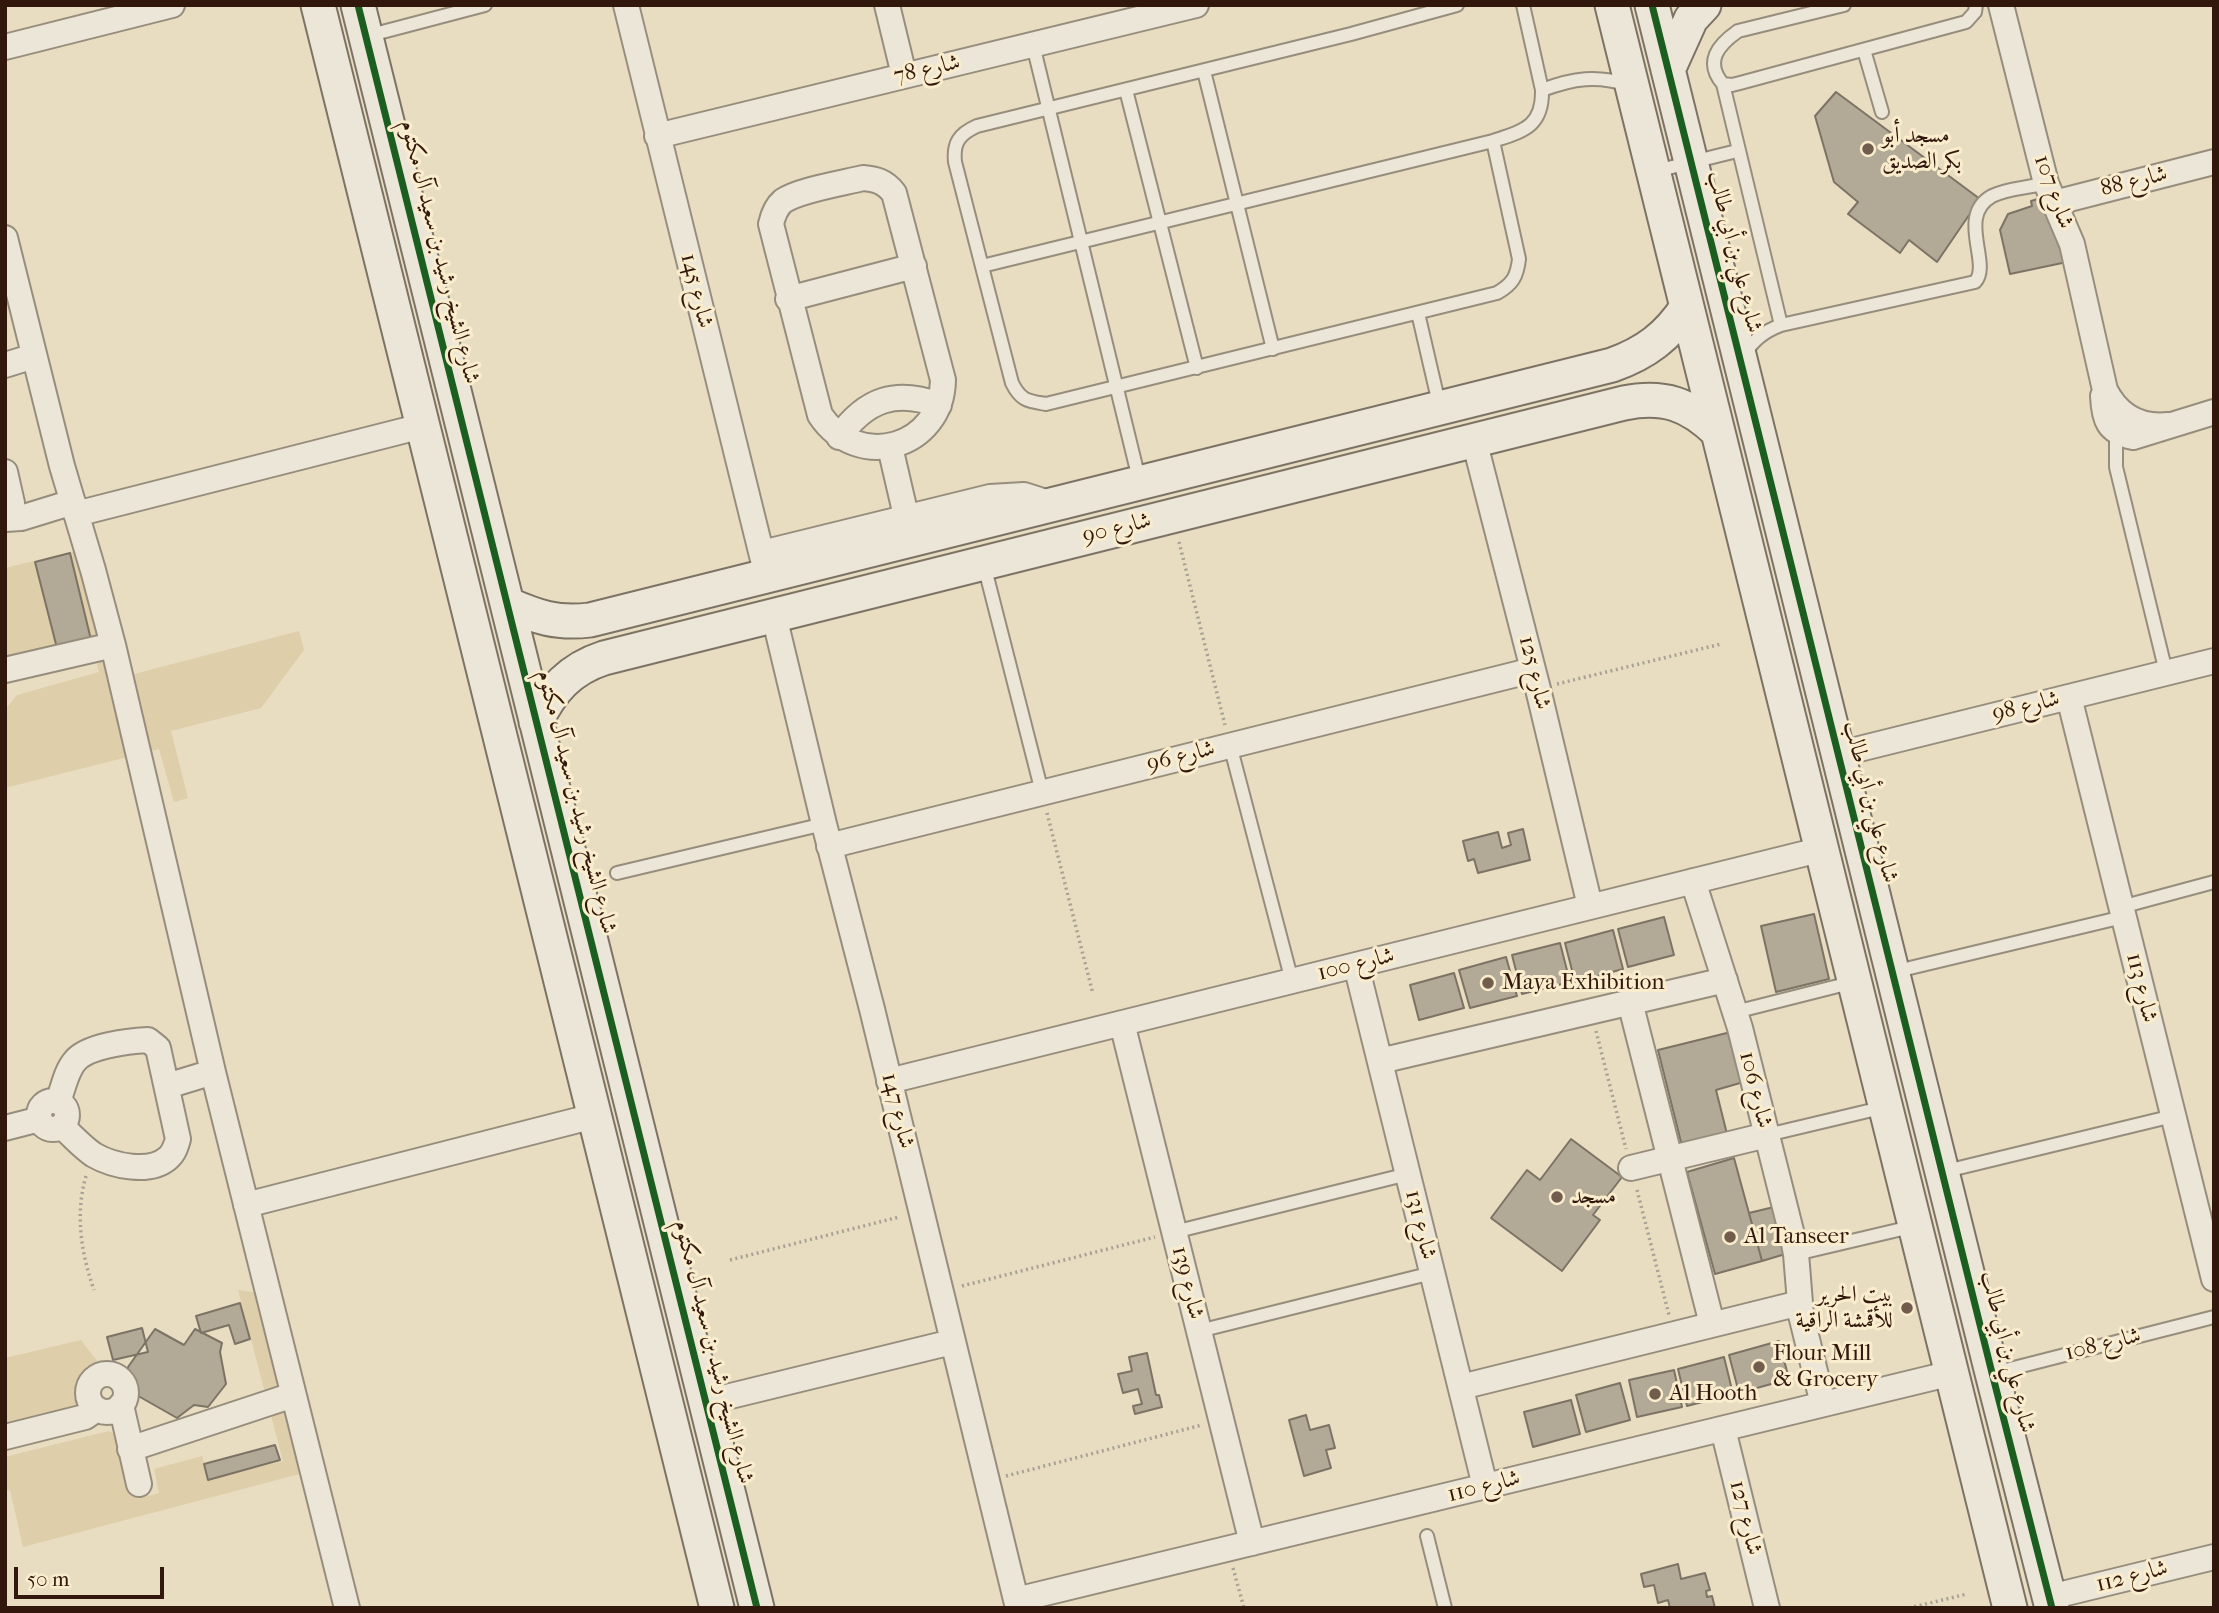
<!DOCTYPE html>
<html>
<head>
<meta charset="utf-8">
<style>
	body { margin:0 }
	#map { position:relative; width:2219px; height:1613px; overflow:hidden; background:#e8ddc1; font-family:"IM FELL French Canon",serif }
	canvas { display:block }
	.frame { position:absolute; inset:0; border:7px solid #32170d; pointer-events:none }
	.scale { position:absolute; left:14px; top:1567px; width:150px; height:32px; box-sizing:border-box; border:4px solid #32170d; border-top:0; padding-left:9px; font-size:21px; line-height:24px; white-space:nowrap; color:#32170d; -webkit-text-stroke:5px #faedcd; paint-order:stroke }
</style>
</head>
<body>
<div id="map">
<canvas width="2219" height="1613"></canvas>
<div class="frame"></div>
<div class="scale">50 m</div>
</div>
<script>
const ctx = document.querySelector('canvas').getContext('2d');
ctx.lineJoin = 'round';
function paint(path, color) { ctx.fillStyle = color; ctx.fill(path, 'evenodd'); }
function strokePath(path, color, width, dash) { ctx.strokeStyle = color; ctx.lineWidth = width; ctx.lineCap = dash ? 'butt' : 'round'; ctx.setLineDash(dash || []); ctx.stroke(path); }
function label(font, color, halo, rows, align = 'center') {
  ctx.font = font + ' "IM FELL French Canon",Amiri,serif'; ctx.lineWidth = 6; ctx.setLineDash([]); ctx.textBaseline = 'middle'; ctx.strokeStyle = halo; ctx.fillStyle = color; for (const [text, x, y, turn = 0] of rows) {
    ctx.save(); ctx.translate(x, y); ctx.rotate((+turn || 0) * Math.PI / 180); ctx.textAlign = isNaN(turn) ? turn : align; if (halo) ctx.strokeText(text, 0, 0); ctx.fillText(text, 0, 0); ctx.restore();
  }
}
paint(new Path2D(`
	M 83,549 L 115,679 L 299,631 L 304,650 L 261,708 L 171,731 L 188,798 L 174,802 L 159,749 L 5,788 L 5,710 L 17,695 L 99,672 L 70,553 L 35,562 L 59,656 L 5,662 L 5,568 Z
	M 238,1290 L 266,1294 L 311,1471 L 23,1547 L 10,1490 L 5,1491 L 5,1457 L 109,1431 L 122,1438 L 138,1499 L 159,1493 L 154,1469 L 202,1456 L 209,1479 L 283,1461 Z
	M 81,1340 L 100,1365 C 84,1380 81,1393 87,1413 L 5,1436 L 5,1358 Z`), '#decea9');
const building = new Path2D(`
	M 1836,92 L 1980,199 L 1937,262 L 1909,240 L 1900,253 L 1848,214 L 1858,202 L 1834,182 L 1815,116 Z
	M 2048,196 L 2067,262 L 2010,274 L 2000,230 L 2008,214 L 2032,206 L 2031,201 Z
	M 70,553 L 93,648 L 59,656 L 35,562 Z
	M 1523,829 L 1530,860 L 1478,873 L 1474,859 L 1468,861 L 1463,841 L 1498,832 L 1502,848 L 1511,845 L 1508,833 Z
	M 1814,914 L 1829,979 L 1776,992 L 1761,926 Z
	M 1664,917 L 1674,955 L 1628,967 L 1618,929 Z
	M 1613,930 L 1623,969 L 1575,982 L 1565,943 Z
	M 1560,943 L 1570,982 L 1522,994 L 1512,955 Z
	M 1506,957 L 1517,996 L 1470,1008 L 1459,970 Z
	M 1454,973 L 1464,1008 L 1419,1020 L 1410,985 Z
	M 1735,1031 L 1747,1081 L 1716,1090 L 1728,1138 L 1683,1150 L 1658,1050 Z
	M 1571,1139 L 1622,1177 L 1593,1215 L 1600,1220 L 1562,1271 L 1491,1218 L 1527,1170 L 1540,1180 Z
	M 1734,1158 L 1762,1261 L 1715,1274 L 1687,1172 Z
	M 1778,1206 L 1792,1252 L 1762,1261 L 1749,1213 Z
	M 240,1303 L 250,1339 L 235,1344 L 229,1325 L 201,1333 L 196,1316 Z
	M 142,1328 L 148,1352 L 113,1360 L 107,1337 Z
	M 155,1329 L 184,1345 L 195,1329 L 222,1343 L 220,1352 L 226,1384 L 208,1407 L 194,1405 L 177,1418 L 133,1393 L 127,1378 L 128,1367 Z
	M 1779,1341 L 1789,1379 L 1739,1393 L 1729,1355 Z
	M 1147,1353 L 1156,1395 L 1159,1395 L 1162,1407 L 1135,1414 L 1133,1406 L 1142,1404 L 1138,1389 L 1123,1393 L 1118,1374 L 1132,1371 L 1129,1357 Z
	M 1724,1357 L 1733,1394 L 1687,1406 L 1678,1369 Z
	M 1674,1370 L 1682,1407 L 1637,1417 L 1629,1380 Z
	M 1620,1383 L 1630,1420 L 1586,1432 L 1576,1395 Z
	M 1571,1400 L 1580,1434 L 1533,1447 L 1524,1412 Z
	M 1306,1415 L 1310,1430 L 1329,1425 L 1335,1448 L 1326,1450 L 1331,1468 L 1304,1476 L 1289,1420 Z
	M 275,1445 L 280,1460 L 208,1480 L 204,1464 Z
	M 1678,1564 L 1681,1579 L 1705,1573 L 1710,1590 L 1706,1591 L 1707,1597 L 1712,1596 L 1715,1608 L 1670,1608 L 1668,1600 L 1658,1603 L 1654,1585 L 1644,1587 L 1641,1574 Z`);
paint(building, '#b3a997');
strokePath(building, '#7d7365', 2);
const lane = new Path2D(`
	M 1457,5 L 1351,34 L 977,126 C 959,134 953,143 955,162 L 1012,383 C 1021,401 1028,401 1046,404 L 1497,293 C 1513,284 1517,276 1519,259 L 1493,141
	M 1844,5 L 1738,31 C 1718,45 1704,62 1723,84 L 1732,85 L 1740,83 L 1966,22 L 1975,12 L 1976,5
	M 367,36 L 485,5
	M 1033,45 L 1140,483
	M 1864,50 L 1882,112
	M 1204,71 L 1273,349
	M 1723,84 L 1781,325
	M 1126,90 L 1197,368
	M 1542,90 C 1574,78 1596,75 1630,85
	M 1656,171 L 1737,151
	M 982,266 L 1493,141 C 1523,131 1543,127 1542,90 L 1523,5
	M 1418,313 L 1440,408
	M 1744,356 C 1752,340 1765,331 1781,325 L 1975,282 C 1992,264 1956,216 1992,196 C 2008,188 2029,188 2046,183
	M 2121,434 L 2116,442 L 2116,467 L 2166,672
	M 984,565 L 1042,792
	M 1230,745 L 1292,981
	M 617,873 L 824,824
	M 2121,907 L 2214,882
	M 1893,972 L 2123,917
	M 1735,1012 L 1854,982
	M 1767,1135 L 1885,1107
	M 1942,1172 L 2173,1116
	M 1174,1232 L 1408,1174
	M 1796,1254 L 1915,1226
	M 1199,1331 L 1432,1273
	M 1994,1373 L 2214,1317
	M 1427,1536 L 1445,1608`);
const street = new Path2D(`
	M 626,5 L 767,576
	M 887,5 L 904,75
	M 2001,5 L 2046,183 L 2072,244 L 2105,390 C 2118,416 2139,428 2168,425
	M 5,47 L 172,5
	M 657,136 L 1196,5
	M 863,178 C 877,179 885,182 894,193 L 943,380 C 942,448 858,472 820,415 L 771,224 C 773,215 776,207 783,201 C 799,190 843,183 863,178 Z
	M 2054,203 L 2214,162
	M 5,238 L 62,466 L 93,570 L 113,645 L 213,1072 L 347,1608
	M 788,299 L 914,266
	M 5,365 L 34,356
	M 2103,396 C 2104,420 2108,432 2133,437 L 2214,412
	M 839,437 C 866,399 896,389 939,405
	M 1474,440 L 1538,689 L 1590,906
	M 890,447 L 910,533
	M 5,472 L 12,503 L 5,515
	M 76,514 L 422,426
	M 5,519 L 21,518 L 73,502
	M 762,553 L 990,497 L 1024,495 L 1052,504
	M 774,616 L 824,824 L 872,1009 L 1018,1608
	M 5,670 L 113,645
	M 2069,697 L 2214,1279
	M 1839,754 L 2214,661
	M 829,846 L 1533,670
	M 1693,881 L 1740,1028 L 1793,1239 L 1796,1254 L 1801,1315 L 1823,1404
	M 1356,965 L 1485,1486
	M 1630,1002 L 1712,1324
	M 1122,1023 L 1252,1543
	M 1380,1061 L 1725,980
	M 889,1081 L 1823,849
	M 167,1086 L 213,1072
	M39 1115a14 14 0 1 1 28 0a14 14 0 1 1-28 0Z
	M 58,1102 C 63,1089 66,1071 75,1061 C 87,1046 128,1041 148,1040 L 158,1048 L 178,1139 C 176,1146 174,1153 168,1158 C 150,1174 113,1166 94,1155 C 82,1147 72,1135 61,1126
	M 5,1128 L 40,1119
	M 1631,1168 L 1767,1135
	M 246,1205 L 594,1116
	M88 1393a19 19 0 1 1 38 0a19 19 0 1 1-38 0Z
	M 1461,1387 L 1800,1303
	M 706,1402 L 952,1342
	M 121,1405 L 139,1484
	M 1723,1429 L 1767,1608
	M 5,1437 L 85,1417 L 97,1409
	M 130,1449 L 293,1395
	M 2050,1597 L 2214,1557
	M 1016,1600 L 1952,1373`);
const secondary = new Path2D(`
	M 318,5 L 717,1608
	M 358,5 L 757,1608
	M 1612,5 L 2010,1608
	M 1652,5 L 1992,1373 L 2052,1608
	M 1668,70 L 1691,19 L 1704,5
	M 507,604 C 537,617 556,624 590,620 L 1612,365 C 1646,353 1668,336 1687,307
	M 536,722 C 551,690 570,669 604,658 L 1624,403 C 1664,395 1689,404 1718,432`);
strokePath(lane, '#978d7d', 16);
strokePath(street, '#978d7d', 28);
strokePath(secondary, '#7d7365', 37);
strokePath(new Path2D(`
	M 1179,542 L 1225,725
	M 1557,684 L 1721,644
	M 1047,813 L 1093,994
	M 1596,1031 L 1626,1149
	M 86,1176 C 75,1214 81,1253 94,1290
	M 1637,1190 L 1669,1315
	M 730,1260 L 899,1217
	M 962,1286 L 1155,1237
	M 1006,1476 L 1202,1425
	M 1233,1568 L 1244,1608
	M 1909,1608 L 1967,1594`), '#a7a196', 3.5, [2, 3.5]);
strokePath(lane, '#ebe6d8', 12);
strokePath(street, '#ebe6d8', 24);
strokePath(secondary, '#ebe6d8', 33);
strokePath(new Path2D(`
	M 358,5 L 757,1608
	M 1652,5 L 1992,1373 L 2052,1608`), '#1b5e20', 7);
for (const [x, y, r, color] of [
	[1868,149,7,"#725c4c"],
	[1488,983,7,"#725c4c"],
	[1557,1197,7,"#725c4c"],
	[1730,1237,7,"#725c4c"],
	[1907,1308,7,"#725c4c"],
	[1759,1367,7,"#725c4c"],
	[1655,1394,7,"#725c4c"]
]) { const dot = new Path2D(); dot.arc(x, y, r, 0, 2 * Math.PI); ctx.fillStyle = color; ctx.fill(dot); strokePath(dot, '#faedcd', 2.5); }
label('23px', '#32170d', '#faedcd', [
	["شارع 78",927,70,-13],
	["شارع 88",2134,182,-14],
	["شارع 107",2053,192,70],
	["شارع الشيخ رشيد بن سعيد آل مكتوم",439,252,76],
	["شارع علي بن أبي طالب",1734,252,76],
	["شارع 145",696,291,76],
	["شارع 90",1117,529,-14],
	["شارع 125",1534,673,76],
	["شارع 98",2026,707,-14],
	["شارع 96",1181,757,-14],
	["شارع الشيخ رشيد بن سعيد آل مكتوم",576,802,76],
	["شارع علي بن أبي طالب",1870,802,76],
	["شارع 100",1356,965,-14],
	["شارع 113",2141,988,76],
	["شارع 106",1755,1090,76],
	["شارع 147",897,1111,76],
	["شارع 131",1420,1225,76],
	["شارع 139",1187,1283,76],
	["شارع 108",2103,1345,-14],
	["شارع الشيخ رشيد بن سعيد آل مكتوم",713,1352,76],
	["شارع علي بن أبي طالب",2007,1352,76],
	["شارع 110",1484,1487,-14],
	["شارع 127",1745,1518,76],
	["شارع 112",2132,1577,-14]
]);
label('23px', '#32170d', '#faedcd', [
	["مسجد أبو",1882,136],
	["بكر الصديق",1882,162],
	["Maya Exhibition",1502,983],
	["مسجد",1571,1197],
	["Al Tanseer",1744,1237],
	["بيت الحرير",1893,1295,"right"],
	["للأقمشة الراقية",1893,1321,"right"],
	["Flour Mill",1773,1354],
	["& Grocery",1773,1380],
	["Al Hooth",1669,1394]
], 'left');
</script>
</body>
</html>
